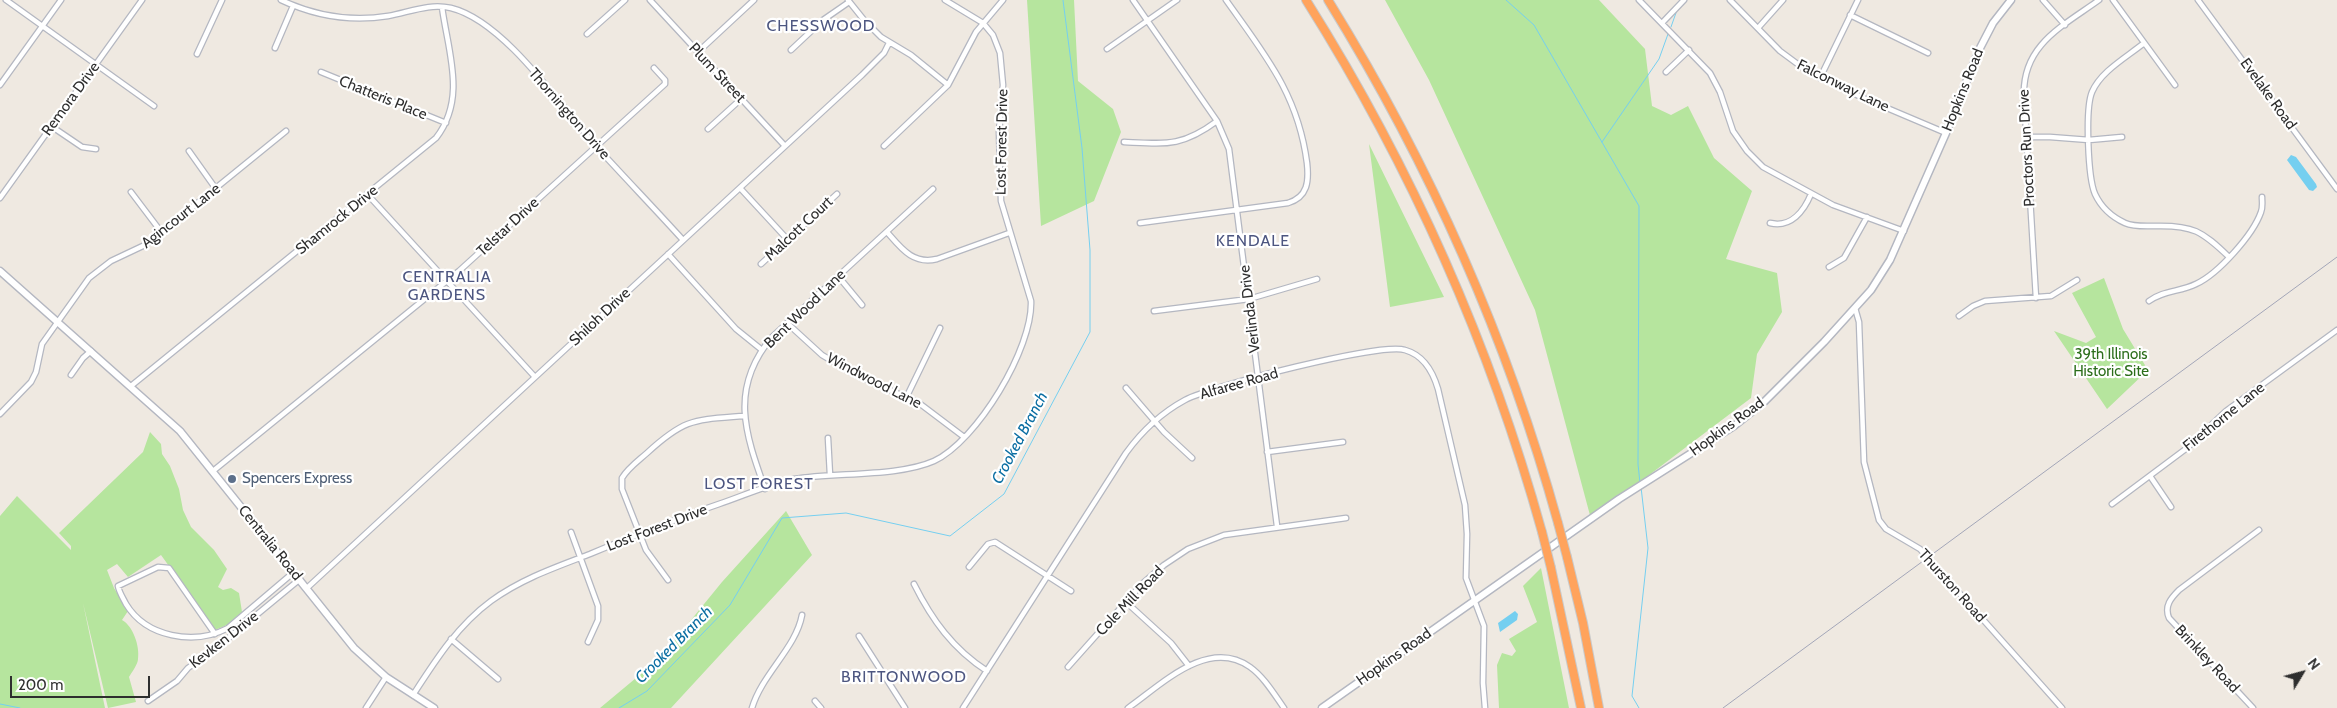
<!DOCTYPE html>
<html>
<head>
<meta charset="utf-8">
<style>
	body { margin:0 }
	#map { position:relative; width:2337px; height:708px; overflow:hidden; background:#efe9e1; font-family:Cabin,sans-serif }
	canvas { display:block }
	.north { position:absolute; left:2277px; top:648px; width:50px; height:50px; -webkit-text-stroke:4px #fff; paint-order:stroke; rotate:53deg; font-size:14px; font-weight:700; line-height:20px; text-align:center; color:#2e2e2e }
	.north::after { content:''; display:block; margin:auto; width:18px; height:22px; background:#2e2e2e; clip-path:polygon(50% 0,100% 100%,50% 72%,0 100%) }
	.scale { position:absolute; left:10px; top:676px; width:140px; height:22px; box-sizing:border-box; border:2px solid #2e2e2e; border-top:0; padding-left:6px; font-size:15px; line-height:18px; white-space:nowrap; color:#2e2e2e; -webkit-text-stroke:4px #fff; paint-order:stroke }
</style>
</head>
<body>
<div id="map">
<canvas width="2337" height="708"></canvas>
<div class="north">N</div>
<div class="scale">200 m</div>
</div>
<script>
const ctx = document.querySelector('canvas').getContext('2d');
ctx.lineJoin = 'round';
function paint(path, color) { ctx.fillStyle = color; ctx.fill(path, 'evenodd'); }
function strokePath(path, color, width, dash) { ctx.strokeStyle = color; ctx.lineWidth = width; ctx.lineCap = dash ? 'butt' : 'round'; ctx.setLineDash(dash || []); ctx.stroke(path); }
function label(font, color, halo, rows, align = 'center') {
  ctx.font = font + ' Cabin,sans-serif'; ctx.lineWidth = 4.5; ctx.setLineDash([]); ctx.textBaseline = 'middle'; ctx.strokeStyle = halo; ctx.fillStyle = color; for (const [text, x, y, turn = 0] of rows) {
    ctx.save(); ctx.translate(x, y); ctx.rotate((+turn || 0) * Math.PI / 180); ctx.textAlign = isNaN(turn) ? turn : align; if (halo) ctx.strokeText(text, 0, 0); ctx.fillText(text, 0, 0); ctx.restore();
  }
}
paint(new Path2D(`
	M 1027,0 L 1074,0 L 1078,81 L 1113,109 L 1121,132 L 1094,201 L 1041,226 Z
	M 1385,0 L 1599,0 L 1645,49 L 1652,106 L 1671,115 L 1688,106 L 1714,158 L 1752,191 L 1726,259 L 1777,273 L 1782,312 L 1757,354 L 1751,398 L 1591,519 L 1535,310 L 1429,80 Z
	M 1369,144 L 1444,297 L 1390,307 Z
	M 2104,278 L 2123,329 L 2148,370 L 2107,409 L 2054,331 L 2086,343 L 2096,337 L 2072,293 Z
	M 150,432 L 161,444 L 162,454 L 170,466 L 179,489 L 183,510 L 191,527 L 214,550 L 227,569 L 218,587 L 223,590 L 231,588 L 239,593 L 242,612 L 227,625 L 215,630 L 161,555 L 128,577 L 117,564 L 107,570 L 114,588 L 128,611 L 122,620 C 133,626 140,646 138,659 C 138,664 132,672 129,677 L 136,702 L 108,708 L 83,603 L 105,708 L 0,708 L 0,516 L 17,496 L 71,550 L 71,546 L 59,533 L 143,452 Z
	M 786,511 L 812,555 L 671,708 L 600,708 L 660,658 L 722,582 Z
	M 1541,568 L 1569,708 L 1499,708 L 1497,665 L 1502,653 L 1512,656 L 1516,651 L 1509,639 L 1537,622 L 1523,586 Z`), '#b6e59e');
paint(new Path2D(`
	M 2291,155 L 2296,157 L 2316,184 L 2317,187 L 2313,191 L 2309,190 L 2287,160 Z
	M 1515,611 L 1518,614 L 1517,620 L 1500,632 L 1498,623 Z`), '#75cff0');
strokePath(new Path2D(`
	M 1506,0 L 1534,25 L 1639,206 L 1638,464 L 1640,483
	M 1671,27 L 1677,10
	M 1602,142 L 1659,59 L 1668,34
	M 0,704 L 20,708
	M 619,708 L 647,691 L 730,605 L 782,518 L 846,513 L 950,536 L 1004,494 L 1090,332 L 1090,250 L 1082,148 L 1063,0
	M 1639,708 L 1632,696 L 1648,548 L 1641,487`), '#75cff0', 1);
const street = new Path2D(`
	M 6,0 L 154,106
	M 281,0 C 315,16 351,22 388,16 C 410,12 429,3 451,8 C 504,21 560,105 595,145 C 624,177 654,208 683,240
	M 650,0 L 785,146
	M 848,0 L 864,20 L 881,37 L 911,55 L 948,85
	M 1133,0 L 1217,121 L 1229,149 L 1277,526
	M 1639,0 L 1710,73 L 1720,92 L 1733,131 L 1747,151 L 1763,167 L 1833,205 L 1904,231
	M 1730,0 L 1780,51 L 1803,68 L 1861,97 L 1946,133
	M 2043,0 L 2065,25
	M 2113,0 L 2175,85
	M 2198,0 L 2337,189
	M 1850,15 L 1928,53
	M 1662,23 L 1684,0
	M 1758,28 L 1783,0
	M 587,34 L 625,0
	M 2144,43 C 2127,57 2101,71 2092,92 C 2085,109 2088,178 2095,194 C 2101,207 2112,217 2125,223 C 2134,227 2145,226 2155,226 C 2193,225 2202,231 2229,257
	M 275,48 L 293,6
	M 1107,49 L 1177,0
	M 791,50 L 823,20 L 849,2
	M 698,52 L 754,0
	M 197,54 L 222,0
	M 321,72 L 446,123
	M 1666,72 L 1689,50
	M 1820,78 L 1858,0
	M 0,85 L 61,0
	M 51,126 L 82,147 L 96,149
	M 708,129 L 741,99
	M 2026,137 L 2050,137 L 2089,140 L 2122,137
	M 1124,142 C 1166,144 1182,147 1217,121
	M 884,146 L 948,85 L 976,32 L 1003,0
	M 189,151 L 216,189
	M 740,188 L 788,240
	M 131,192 L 162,233
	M 368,195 L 535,377
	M 0,198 L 142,0
	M 1140,223 L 1288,203 C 1308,197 1309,181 1307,163 C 1298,94 1265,55 1226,0
	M 1770,223 C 1791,228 1804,211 1811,194
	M 887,232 C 901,248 913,265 937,259 L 1009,233
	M 668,254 L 736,329 L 762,350
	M 761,264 L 837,194
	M 1829,267 L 1844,258 L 1867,217
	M 838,276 L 862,305
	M 2036,298 L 2024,96 C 2022,45 2063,26 2099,0
	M 2149,301 C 2164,290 2180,292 2196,284 C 2218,274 2253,235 2261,212 C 2263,207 2262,202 2262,197
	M 1855,308 L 1859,322 L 1864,462 L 1879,520 L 1886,529 L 1920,549 L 2062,708
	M 1154,311 L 1249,299 L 1317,279
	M 1959,316 L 1973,306 L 1985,301 L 2051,296 L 2077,280
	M 787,323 L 822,355 L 854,374 L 919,403 L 964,437
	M 71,375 L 83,358 L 91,351
	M 131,386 L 436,138 C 467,98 448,52 442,7
	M 1126,388 L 1164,432 L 1192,458
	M 907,396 L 940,328
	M 0,414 L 31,382 L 36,372 L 42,344 L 89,278 L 111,261 L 147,244 L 286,131
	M 828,438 L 830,475
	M 1267,452 L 1343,442
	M 213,471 L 459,271 L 665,84 L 665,80 L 654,68
	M 2150,476 L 2171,507
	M 765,489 C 745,433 729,388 772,337 L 933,189
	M 2112,504 L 2187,448 L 2226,411 L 2337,330
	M 571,532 L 598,606 L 598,620 L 588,642
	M 969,567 L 988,544 L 995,542 L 1071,591
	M 668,580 L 646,550 L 622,489 L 622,478 C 628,468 638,461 647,453 C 685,418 694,420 744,416
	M 914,584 C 932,620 953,649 987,671
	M 307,588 L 862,75 L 884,53 L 889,43
	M 1126,602 L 1171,643 L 1189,666
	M 215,634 L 169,568 L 158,567 L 118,586 C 119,592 123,598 126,604 C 146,637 194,646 228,628 L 294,572
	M 859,636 L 905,708
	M 451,639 L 498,679
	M 1068,667 L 1142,584 L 1164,565 L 1188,549 L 1224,535 L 1346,518
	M 413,695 C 435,661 457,626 491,601 C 521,579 556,567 590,554 C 633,536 675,519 719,504 C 743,496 769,484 794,479 C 835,472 898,477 934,461 C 977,441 1033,348 1031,301 L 1001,201 L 999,132 L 1003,85 L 1000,53 L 993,35 L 983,23 L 945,0
	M 148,701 L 177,681 L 188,668 L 220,645 L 300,579
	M 815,701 L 821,708
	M 366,708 L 386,677
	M 752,708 C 762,674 796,648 802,615
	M 963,708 L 1126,453 C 1142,431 1161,413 1185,400 C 1211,386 1382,342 1405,350 C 1423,355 1433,372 1438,389 L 1465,505 L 1467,534 L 1466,578 L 1484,626 L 1483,683 L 1485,708
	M 1128,708 C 1161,685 1208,637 1250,667 C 1264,677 1274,694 1284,708
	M 2253,708 L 2169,618 C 2164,606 2171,598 2179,590 L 2259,530`);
const secondary = new Path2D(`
	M 0,271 L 180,431 L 354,648 L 386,677 L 434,708
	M 1322,708 L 1619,499 L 1734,426 L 1764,402 L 1824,342 L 1871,290 L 1890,260 L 1946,133 L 1979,50 L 1993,23 L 2011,0`);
const highway = new Path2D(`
	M 1306,0 C 1410,165 1490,344 1542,532
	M 1328,0 C 1429,163 1507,338 1558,523
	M 1567,557 L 1583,623 L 1599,708
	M 1551,568 L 1581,708`);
strokePath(street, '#b4b7c1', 7);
strokePath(secondary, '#b4b7c1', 9);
strokePath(highway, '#c9c9c9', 10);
strokePath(street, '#fff', 4.5);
strokePath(secondary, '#fff', 6);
strokePath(highway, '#ffa35c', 8);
strokePath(new Path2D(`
	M 1723,708 L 2337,257`), '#a3a6b8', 1);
const highwayBridge = new Path2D(`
	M 1558,523 L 1567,557
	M 1542,532 L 1551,568`);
strokePath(highwayBridge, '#c9c9c9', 10, []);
strokePath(highwayBridge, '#ffa35c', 8);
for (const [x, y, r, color] of [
	[232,479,5,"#5c6f8a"]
]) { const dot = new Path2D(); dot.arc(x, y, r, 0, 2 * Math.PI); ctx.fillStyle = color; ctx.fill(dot); strokePath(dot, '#fff', 2); }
label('15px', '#2e2e2e', '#fff', [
	["Plum Street",717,73,47],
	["Falconway Lane",1843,86,26],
	["Hopkins Road",1963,90,-68],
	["Evelake Road",2268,94,54],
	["Chatteris Place",383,98,22],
	["Remora Drive",71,99,-54],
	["Thornington Drive",569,114,49],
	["Lost Forest Drive",1002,142,-89],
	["Proctors Run Drive",2027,148,-93],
	["Agincourt Lane",181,216,-38],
	["Shamrock Drive",337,220,-39],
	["Telstar Drive",508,227,-43],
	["Malcott Court",799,229,-43],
	["Bent Wood Lane",805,309,-44],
	["Verlinda Drive",1250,309,-97],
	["Shiloh Drive",600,317,-43],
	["Windwood Lane",874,381,27],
	["Alfaree Road",1239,384,-16],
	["Firethorne Lane",2224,417,-39],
	["Hopkins Road",1727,427,-36],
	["Lost Forest Drive",657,528,-21],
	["Centralia Road",270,543,51],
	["Thurston Road",1952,586,48],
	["Cole Mill Road",1130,601,-46],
	["Kevken Drive",224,640,-38],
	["Hopkins Road",1394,657,-35],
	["Brinkley Road",2207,659,47]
]);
label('15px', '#2c6e1b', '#fff', [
	["39th Illinois",2111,355],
	["Historic Site",2111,372]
]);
label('15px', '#4e5e75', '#fff', [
	["Spencers Express",242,479]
], 'left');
ctx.letterSpacing = '1px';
label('16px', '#4d5680', '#fff', [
	["CHESSWOOD",821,26],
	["KENDALE",1253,241],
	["CENTRALIA",447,277],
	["GARDENS",447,295],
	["LOST FOREST",759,484],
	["BRITTONWOOD",904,677]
]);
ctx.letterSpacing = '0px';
label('italic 16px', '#0d6fa3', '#fff', [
	["Crooked Branch",1020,438,-62],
	["Crooked Branch",674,645,-45]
]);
</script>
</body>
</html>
